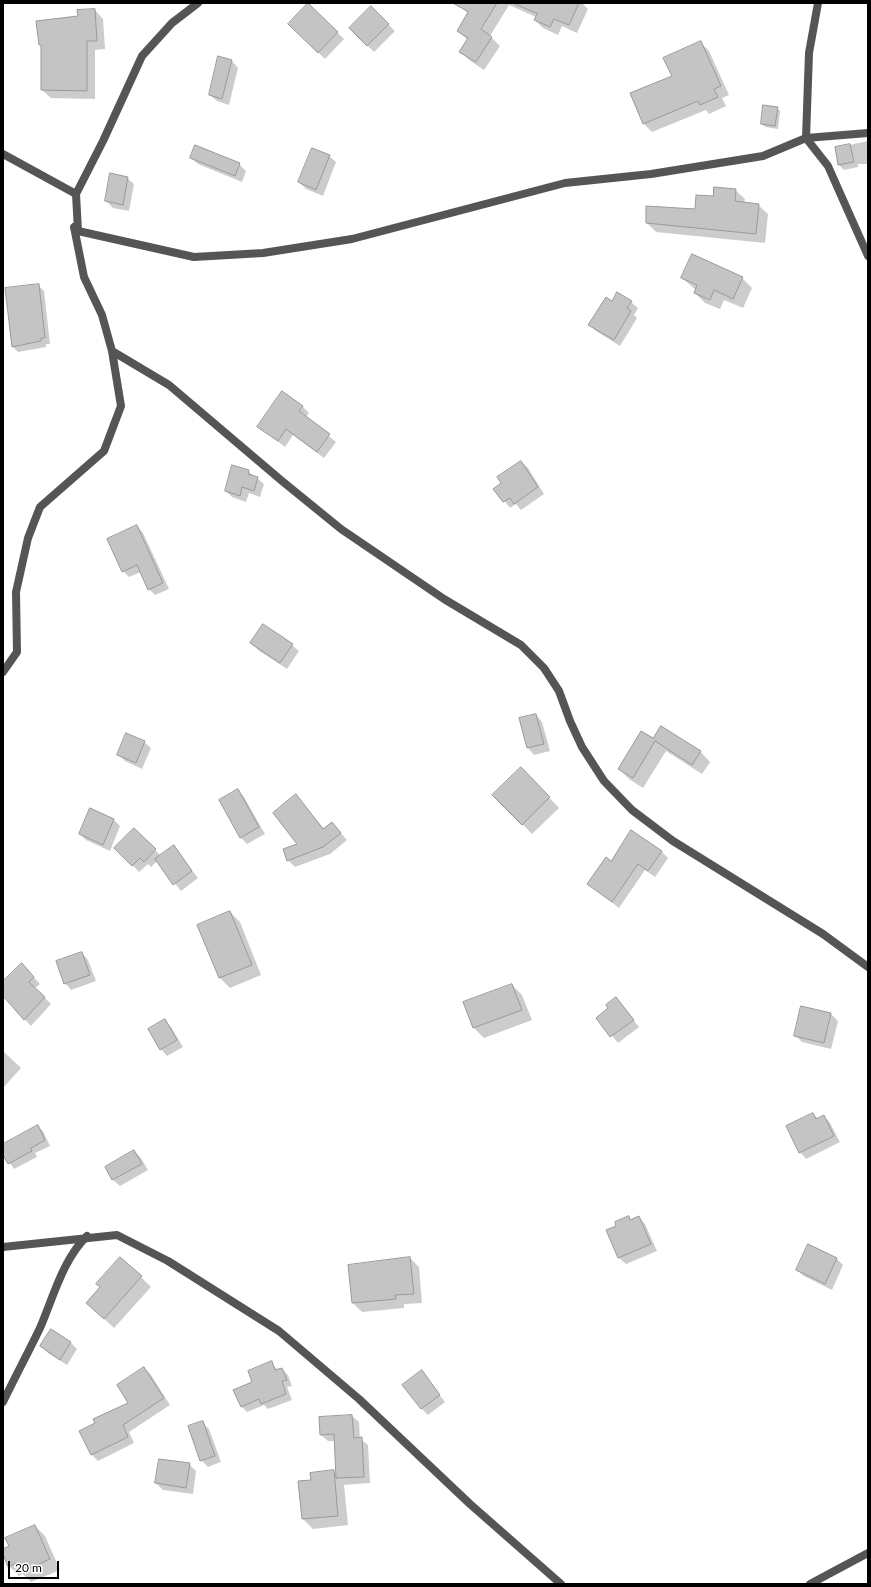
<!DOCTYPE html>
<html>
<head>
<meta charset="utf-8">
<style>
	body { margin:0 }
	#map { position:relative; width:871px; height:1587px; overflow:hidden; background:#fff; font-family:Lato,sans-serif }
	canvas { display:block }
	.frame { position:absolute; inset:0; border:4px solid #000; pointer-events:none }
	.scale { position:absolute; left:8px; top:1561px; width:51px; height:18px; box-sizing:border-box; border:2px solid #000; border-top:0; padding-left:5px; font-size:12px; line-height:14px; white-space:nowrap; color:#000; -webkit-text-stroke:3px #fff; paint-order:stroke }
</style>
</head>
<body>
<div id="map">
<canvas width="871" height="1587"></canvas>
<div class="frame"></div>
<div class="scale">20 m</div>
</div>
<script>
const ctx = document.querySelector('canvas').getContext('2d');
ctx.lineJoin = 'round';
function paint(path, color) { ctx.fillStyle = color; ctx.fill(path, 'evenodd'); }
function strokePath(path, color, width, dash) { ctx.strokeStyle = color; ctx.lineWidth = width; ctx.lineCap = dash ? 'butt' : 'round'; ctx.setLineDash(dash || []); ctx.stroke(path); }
paint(new Path2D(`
	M 468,3 L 582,3 L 588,9 L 577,33 L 562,26 L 558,35 L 543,28 L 535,20 L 536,17 L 509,5 L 490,36 L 500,46 L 484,70 L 469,60 L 461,52 L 468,40 L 458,31 L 469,14 L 464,9 Z
	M 308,4 L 344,39 L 325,59 L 289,24 Z
	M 371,7 L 395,31 L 374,52 L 350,28 Z
	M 95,10 L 103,19 L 105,49 L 95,50 L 95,99 L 51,98 L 42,90 L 42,47 L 40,45 L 79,17 Z
	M 700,42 L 709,51 L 729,95 L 722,98 L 726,106 L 709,114 L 706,110 L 652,132 L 644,124 L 673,76 Z
	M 219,58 L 232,61 L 238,68 L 229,105 L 217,101 L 210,95 Z
	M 777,108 L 780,111 L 778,129 L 765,127 L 762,124 Z
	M 868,141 L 868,164 L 858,164 L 858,167 L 844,170 L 839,165 L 836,148 Z
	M 329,156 L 336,162 L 323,196 L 306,189 L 299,182 Z
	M 191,158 L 239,164 L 246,171 L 242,182 L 198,164 Z
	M 127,178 L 134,184 L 129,211 L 113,208 L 106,201 Z
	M 735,190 L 745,199 L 744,203 L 758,205 L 768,214 L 765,243 L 656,232 L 647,223 L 696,210 L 714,198 Z
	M 682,278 L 742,278 L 752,288 L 743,308 L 724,300 L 720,309 L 705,303 L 695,293 L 696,290 Z
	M 38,285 L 44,291 L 50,344 L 46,344 L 46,347 L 18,352 L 12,346 Z
	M 613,302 L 631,302 L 638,308 L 634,315 L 637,318 L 620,346 L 596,331 L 590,325 Z
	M 302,406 L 309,413 L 306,417 L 336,442 L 324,458 L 293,435 L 285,447 L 259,427 Z
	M 521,462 L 528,468 L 544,494 L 521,510 L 516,504 L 510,508 L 495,489 L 503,483 Z
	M 248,471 L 264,484 L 260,497 L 249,493 L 246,502 L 232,497 L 226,491 Z
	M 137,526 L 143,533 L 169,589 L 155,595 L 149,589 L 141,572 L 129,577 L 123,571 Z
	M 252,643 L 292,645 L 299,651 L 287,669 L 258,650 Z
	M 536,715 L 542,722 L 550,751 L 534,755 L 528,748 L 520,719 Z
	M 654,739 L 700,751 L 710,762 L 702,774 L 666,751 L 643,788 L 629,779 L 619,769 Z
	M 144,742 L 151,748 L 142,769 L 125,761 L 118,754 Z
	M 521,768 L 559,808 L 532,834 L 494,795 Z
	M 238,790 L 244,797 L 265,834 L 247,844 L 241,838 L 220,800 Z
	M 296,795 L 324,829 L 332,823 L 347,840 L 330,854 L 295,867 L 288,860 L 298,844 Z
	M 90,809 L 114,820 L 120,826 L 110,851 L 86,840 L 80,834 Z
	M 134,829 L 161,856 L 174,847 L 198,878 L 181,891 L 157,861 L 151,867 L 148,864 L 139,872 L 116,848 Z
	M 661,851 L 668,858 L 655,877 L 645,870 L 619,908 L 588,884 L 611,862 Z
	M 230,912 L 240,922 L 261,975 L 230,988 L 220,978 L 198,925 Z
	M 82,953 L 88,960 L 96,981 L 71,990 L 65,983 Z
	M 28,971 L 40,984 L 35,988 L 51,1004 L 31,1026 L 3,995 L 3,982 Z
	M 512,985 L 522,995 L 532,1020 L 484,1038 L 474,1028 Z
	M 616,998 L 639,1027 L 618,1043 L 598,1018 L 610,1008 Z
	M 802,1007 L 831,1014 L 838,1021 L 831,1049 L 802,1042 L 795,1035 Z
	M 165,1020 L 171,1027 L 183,1047 L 167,1056 L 161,1049 Z
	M 3,1051 L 21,1068 L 3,1088 Z
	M 813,1114 L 818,1119 L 824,1116 L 830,1123 L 840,1142 L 806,1159 L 800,1152 Z
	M 37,1126 L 43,1131 L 50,1146 L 35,1153 L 37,1157 L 14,1169 L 3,1153 L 3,1145 Z
	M 134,1151 L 141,1158 L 148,1170 L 120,1186 L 113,1180 L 106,1167 Z
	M 628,1217 L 632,1220 L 639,1217 L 645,1224 L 657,1251 L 626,1264 L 619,1258 L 607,1231 L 618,1227 Z
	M 410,1258 L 419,1267 L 422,1303 L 404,1304 L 404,1308 L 362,1312 L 353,1303 Z
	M 837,1259 L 843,1265 L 832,1290 L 804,1276 L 797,1270 Z
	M 141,1277 L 151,1287 L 114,1328 L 87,1303 L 101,1288 Z
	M 51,1330 L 71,1343 L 77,1349 L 67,1365 L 48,1353 L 41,1346 Z
	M 271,1363 L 278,1370 L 282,1369 L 288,1375 L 292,1386 L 287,1387 L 292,1400 L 268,1409 L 264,1405 L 247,1412 L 242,1407 L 253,1382 Z
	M 144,1368 L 151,1375 L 170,1405 L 129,1432 L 134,1443 L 98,1461 L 91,1454 L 96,1423 L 130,1403 Z
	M 422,1372 L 445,1402 L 428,1415 L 421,1408 Z
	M 352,1416 L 359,1422 L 360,1439 L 368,1445 L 370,1483 L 344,1485 L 348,1525 L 313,1529 L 303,1519 L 312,1481 L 333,1471 L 337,1475 L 335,1441 L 328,1441 L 321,1435 L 320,1418 Z
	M 202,1422 L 209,1429 L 221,1462 L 208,1467 L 201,1460 Z
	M 189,1464 L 196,1471 L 193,1494 L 163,1490 L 156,1483 Z
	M 35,1526 L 45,1536 L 60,1570 L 31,1582 L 23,1574 L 19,1576 L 9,1566 L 3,1550 L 10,1547 Z`), '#0003');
const building = new Path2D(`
	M 308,3 L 338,32 L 318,53 L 288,24 Z
	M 453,3 L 497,3 L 481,29 L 492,37 L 476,62 L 459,52 L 468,38 L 457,31 L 468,12 Z
	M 513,3 L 579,3 L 569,25 L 554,19 L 550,27 L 534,20 L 537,14 Z
	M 371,6 L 389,24 L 367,46 L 349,28 Z
	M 95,9 L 97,41 L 87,41 L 87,91 L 41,90 L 41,45 L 39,45 L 36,21 L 78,16 L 77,10 Z
	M 701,41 L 721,86 L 714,89 L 718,97 L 700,105 L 698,101 L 643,124 L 630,93 L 672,76 L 663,58 Z
	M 218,56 L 232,60 L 222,99 L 209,95 Z
	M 763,105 L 778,107 L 775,126 L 761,124 Z
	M 850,144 L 854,162 L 838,165 L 835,147 Z
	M 195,145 L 240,163 L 235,176 L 190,158 Z
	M 312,148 L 330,155 L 316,190 L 298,182 Z
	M 110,173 L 128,177 L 123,205 L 105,201 Z
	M 714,187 L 736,189 L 735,201 L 759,204 L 756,234 L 646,223 L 646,206 L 695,209 L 696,195 L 713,196 Z
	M 692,254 L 743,277 L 733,299 L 714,290 L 710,300 L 694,293 L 697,285 L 681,278 Z
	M 39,284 L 45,338 L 41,338 L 41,341 L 12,347 L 5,288 Z
	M 617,292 L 632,301 L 627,308 L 631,311 L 614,340 L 588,325 L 606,297 L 612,301 Z
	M 282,391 L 303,406 L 299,411 L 330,434 L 317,452 L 286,429 L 278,441 L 257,427 Z
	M 521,461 L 538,487 L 514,504 L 510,498 L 503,502 L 493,489 L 501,483 L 497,477 Z
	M 232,465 L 249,470 L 248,474 L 258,477 L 254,491 L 242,487 L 240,496 L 225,491 Z
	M 137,525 L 163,583 L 148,590 L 137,565 L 122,572 L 107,539 Z
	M 263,624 L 293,644 L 280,663 L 250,643 Z
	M 536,714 L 544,744 L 527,748 L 519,718 Z
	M 661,726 L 701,751 L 692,765 L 655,741 L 633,778 L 618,769 L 641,731 L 653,738 Z
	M 126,733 L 145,741 L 136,763 L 117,755 Z
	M 521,767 L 550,797 L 522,825 L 492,795 Z
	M 238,789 L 259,827 L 240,838 L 219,800 Z
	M 296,794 L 323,829 L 332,822 L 341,833 L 323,847 L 287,861 L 283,849 L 297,844 L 273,813 Z
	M 90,808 L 114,819 L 103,845 L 79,834 Z
	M 134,828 L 156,849 L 144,862 L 140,858 L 132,866 L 114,848 Z
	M 631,830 L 662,851 L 648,871 L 638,864 L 612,902 L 587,884 L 606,857 L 611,861 Z
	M 174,845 L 192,871 L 173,885 L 155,859 Z
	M 230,911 L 252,965 L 219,978 L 197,925 Z
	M 82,952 L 90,975 L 64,984 L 56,961 Z
	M 22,963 L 34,977 L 29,982 L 45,997 L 24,1020 L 3,996 L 3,981 Z
	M 512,984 L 522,1010 L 473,1028 L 463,1002 Z
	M 616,997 L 634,1020 L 610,1037 L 596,1018 L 608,1008 L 606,1005 Z
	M 801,1006 L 831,1013 L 824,1043 L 794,1036 Z
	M 165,1019 L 177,1040 L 160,1050 L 148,1029 Z
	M 813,1113 L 816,1119 L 824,1115 L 834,1136 L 799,1153 L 786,1126 Z
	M 38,1125 L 45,1140 L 31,1148 L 32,1151 L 8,1164 L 3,1155 L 3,1144 Z
	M 134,1150 L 142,1164 L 112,1180 L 105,1167 Z
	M 629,1216 L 630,1220 L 639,1216 L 651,1244 L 618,1258 L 606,1230 L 616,1226 L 615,1222 Z
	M 808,1244 L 837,1258 L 825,1284 L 796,1270 Z
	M 120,1257 L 142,1276 L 104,1319 L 86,1303 L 100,1287 L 96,1284 Z
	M 410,1257 L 414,1294 L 395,1295 L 396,1299 L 352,1303 L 348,1265 Z
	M 51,1329 L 71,1342 L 60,1360 L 40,1346 Z
	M 272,1361 L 275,1370 L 282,1368 L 287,1380 L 282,1381 L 286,1394 L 261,1404 L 259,1399 L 241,1407 L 233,1390 L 252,1382 L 248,1371 Z
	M 144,1367 L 164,1398 L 123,1425 L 128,1437 L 91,1455 L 79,1431 L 95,1423 L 93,1419 L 128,1403 L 117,1385 Z
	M 422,1370 L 440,1395 L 421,1409 L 402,1385 Z
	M 352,1415 L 354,1438 L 362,1437 L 364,1477 L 336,1478 L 334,1434 L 320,1435 L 319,1417 Z
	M 203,1421 L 215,1456 L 200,1461 L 188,1426 Z
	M 159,1459 L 190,1463 L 186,1488 L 155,1483 Z
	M 334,1470 L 338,1516 L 302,1519 L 298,1481 L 311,1480 L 310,1473 Z
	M 35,1525 L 50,1559 L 20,1573 L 16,1563 L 8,1567 L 3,1554 L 3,1549 L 9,1546 L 5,1538 Z`);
paint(building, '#c4c4c4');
strokePath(building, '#999', 1);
strokePath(new Path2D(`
	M 818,3 L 809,53 L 806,138 L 828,166 L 868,256
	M 3,154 L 76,194 L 78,231 L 194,257 L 263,253 L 352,239 L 565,183 L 651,174 L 763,156 L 806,138 L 868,133
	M 76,194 L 103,141 L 142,56 L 172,23 L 198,3
	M 78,231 L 74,227 L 84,277 L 102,315 L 112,351 L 169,385 L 282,481 L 341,529 L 444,599 L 521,645 L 544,668 L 559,691 L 570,721 L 582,747 L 604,781 L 632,810 L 673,841 L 823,934 L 868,967
	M 3,672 L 17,652 L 16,592 L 28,538 L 40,507 L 104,451 L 121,406 L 112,351
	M 3,1247 L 117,1235 L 168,1261 L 279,1331 L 359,1399 L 470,1504 L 561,1584
	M 3,1402 C 15,1377 28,1353 40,1328 C 53,1298 63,1259 87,1236
	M 810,1584 L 868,1553`), '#555', 8);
</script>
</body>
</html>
